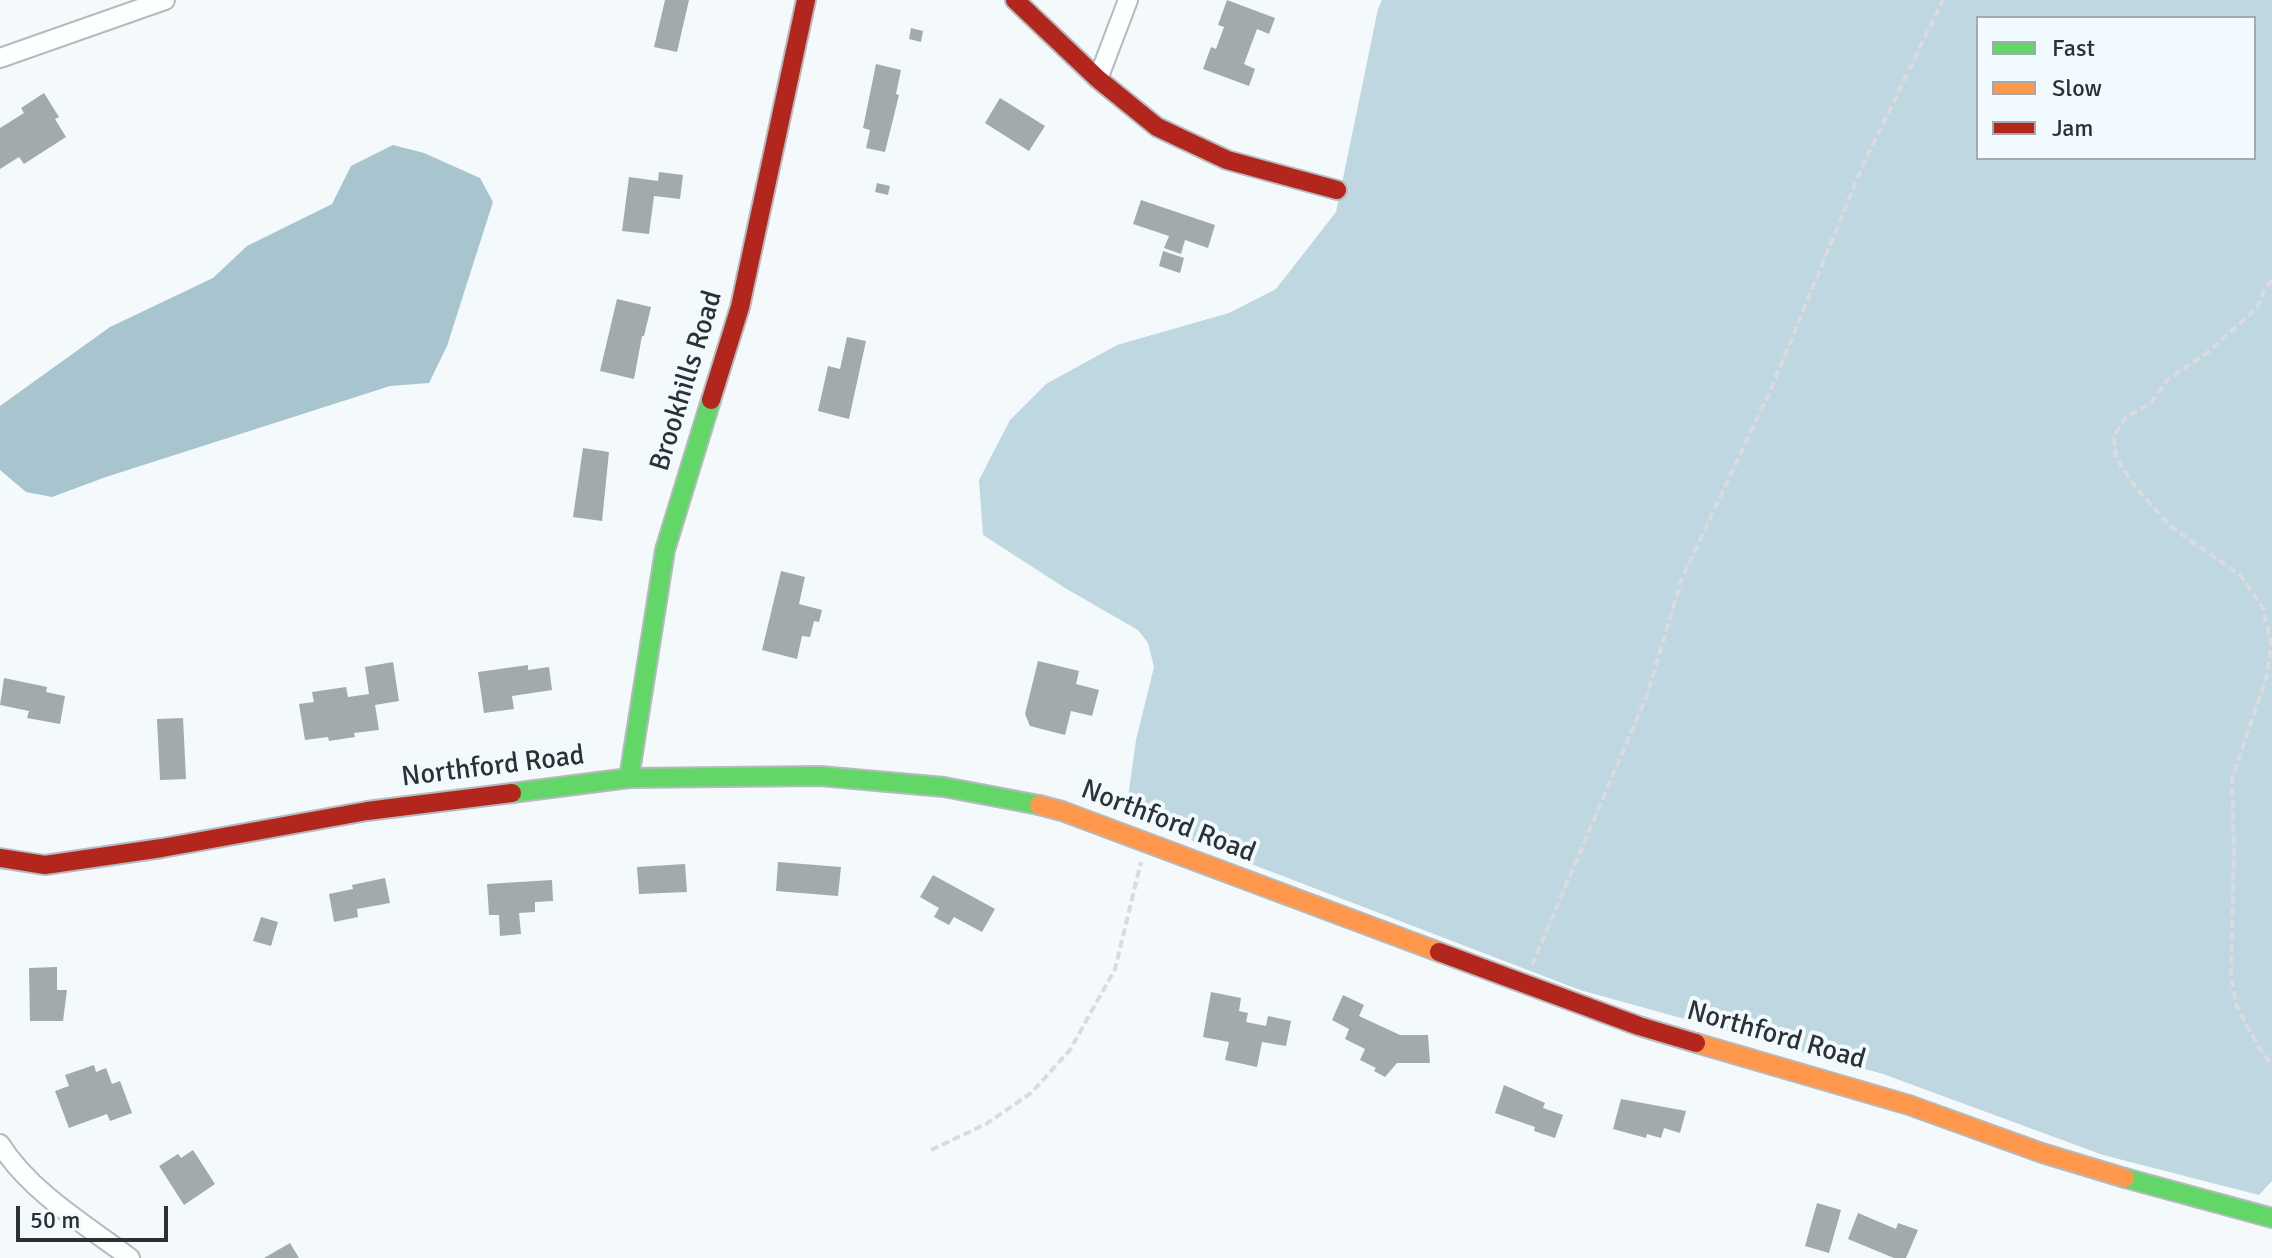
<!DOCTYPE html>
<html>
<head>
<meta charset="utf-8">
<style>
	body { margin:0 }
	#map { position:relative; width:2272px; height:1258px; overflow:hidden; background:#f4f9fb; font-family:Signika,sans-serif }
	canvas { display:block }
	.legend { position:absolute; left:1976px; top:16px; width:280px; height:144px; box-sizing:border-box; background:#f1fafe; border:2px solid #a2aaad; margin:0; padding:10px 14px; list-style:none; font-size:24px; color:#2c3234 }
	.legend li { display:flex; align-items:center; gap:16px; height:40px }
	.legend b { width:40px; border:2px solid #a2aaad }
	.scale { position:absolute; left:16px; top:1206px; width:152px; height:36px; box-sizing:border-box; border:4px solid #2c3234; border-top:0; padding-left:10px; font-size:24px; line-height:28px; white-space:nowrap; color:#2c3234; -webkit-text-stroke:6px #f1fafe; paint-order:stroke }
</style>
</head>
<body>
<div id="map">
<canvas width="2272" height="1258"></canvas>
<ul class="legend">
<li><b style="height:10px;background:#63d668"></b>Fast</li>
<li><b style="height:10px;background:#ff974d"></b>Slow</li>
<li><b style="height:10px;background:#b3261e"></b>Jam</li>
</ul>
<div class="scale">50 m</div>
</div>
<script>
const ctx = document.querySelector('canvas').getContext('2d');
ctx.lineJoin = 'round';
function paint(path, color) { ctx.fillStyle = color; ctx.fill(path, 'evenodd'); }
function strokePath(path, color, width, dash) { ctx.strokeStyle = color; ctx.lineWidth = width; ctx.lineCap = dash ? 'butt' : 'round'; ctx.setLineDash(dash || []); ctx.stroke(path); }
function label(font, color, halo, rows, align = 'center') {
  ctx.font = font + ' Signika,sans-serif'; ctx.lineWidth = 8; ctx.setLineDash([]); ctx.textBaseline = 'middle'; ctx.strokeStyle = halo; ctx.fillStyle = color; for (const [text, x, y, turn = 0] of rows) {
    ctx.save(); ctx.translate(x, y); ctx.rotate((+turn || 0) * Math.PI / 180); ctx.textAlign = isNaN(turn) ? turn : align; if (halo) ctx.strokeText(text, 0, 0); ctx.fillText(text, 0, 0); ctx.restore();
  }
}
paint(new Path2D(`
	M 1382,0 L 2272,0 L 2272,1181 L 2259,1195 L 2103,1155 L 1883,1074 L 1580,990 L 1207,847 L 1126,812 L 1136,740 L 1154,667 L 1148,643 L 1138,630 L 1065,588 L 983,535 L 979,480 L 1010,420 L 1046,384 L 1117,345 L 1229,313 L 1276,289 L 1336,212 L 1378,9 ZM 1978,18 L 2254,18 L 2254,158 L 1978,158 Z`), '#bfd7e0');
paint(new Path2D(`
	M 393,145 L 424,153 L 480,178 L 493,202 L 447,346 L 429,383 L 390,386 L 106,477 L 52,497 L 26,492 L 0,470 L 0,406 L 110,327 L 213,278 L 247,246 L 332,204 L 351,166 Z`), '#a7c4cf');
paint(new Path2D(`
	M 665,0 L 689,0 L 677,52 L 654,47 Z
	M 1227,0 L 1275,18 L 1269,34 L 1257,29 L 1244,64 L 1255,69 L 1249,86 L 1203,69 L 1211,47 L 1216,49 L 1224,27 L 1218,25 Z
	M 911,28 L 923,31 L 921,42 L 909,39 Z
	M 876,64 L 901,70 L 896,94 L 899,95 L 885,152 L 866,148 L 870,130 L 863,128 Z
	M 44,93 L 59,117 L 55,119 L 66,137 L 24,164 L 19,157 L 0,169 L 0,128 L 24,113 L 21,108 Z
	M 1000,98 L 1045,126 L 1029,151 L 985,123 Z
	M 659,172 L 683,175 L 680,199 L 654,196 L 649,234 L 622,231 L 629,177 L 658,181 Z
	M 877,183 L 890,186 L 888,195 L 875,192 Z
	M 1141,200 L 1215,225 L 1208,248 L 1185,240 L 1181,254 L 1164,248 L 1169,236 L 1133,224 Z
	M 1163,251 L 1184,258 L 1180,273 L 1159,266 Z
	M 617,299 L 651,307 L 644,336 L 642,336 L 634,379 L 600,371 Z
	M 847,337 L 866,341 L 849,419 L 818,411 L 828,366 L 840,369 Z
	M 583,448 L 609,452 L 602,521 L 573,517 Z
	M 781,571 L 805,577 L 799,604 L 822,610 L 819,622 L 814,621 L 810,637 L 802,636 L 797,659 L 762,650 Z
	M 1038,661 L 1079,671 L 1076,684 L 1099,690 L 1092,716 L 1071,711 L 1065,735 L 1030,726 L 1025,714 Z
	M 393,662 L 399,701 L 375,705 L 379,730 L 354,733 L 355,737 L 329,741 L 328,737 L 305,740 L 299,704 L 314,702 L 312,692 L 346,687 L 348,697 L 369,694 L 365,667 Z
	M 528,665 L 528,670 L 549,667 L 552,690 L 512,696 L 514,709 L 484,713 L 478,672 Z
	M 4,678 L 47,687 L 46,692 L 65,696 L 60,724 L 27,718 L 29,711 L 0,705 Z
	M 183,718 L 186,779 L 160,780 L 157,719 Z
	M 778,862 L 841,867 L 838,896 L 776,891 Z
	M 685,864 L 687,892 L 639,894 L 637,867 Z
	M 933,875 L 995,909 L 982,932 L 954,917 L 949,925 L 934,917 L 939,908 L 920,897 Z
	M 385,878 L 390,903 L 357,909 L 358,917 L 334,922 L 329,894 L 353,889 L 352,885 Z
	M 552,880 L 553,901 L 535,902 L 535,912 L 519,913 L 521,934 L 500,936 L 499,915 L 489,915 L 487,884 Z
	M 261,917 L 278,922 L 271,946 L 253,941 Z
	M 57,967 L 57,990 L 67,990 L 63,1021 L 30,1021 L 29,968 Z
	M 1211,992 L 1241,998 L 1239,1011 L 1248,1013 L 1246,1022 L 1266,1026 L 1268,1016 L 1291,1021 L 1286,1046 L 1262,1042 L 1257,1067 L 1225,1060 L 1229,1042 L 1203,1037 Z
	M 1343,995 L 1364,1005 L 1359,1016 L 1400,1035 L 1428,1035 L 1430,1063 L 1397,1063 L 1385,1077 L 1374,1071 L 1376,1068 L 1360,1060 L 1365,1049 L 1345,1039 L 1349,1029 L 1332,1020 Z
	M 94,1065 L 96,1072 L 106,1068 L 112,1084 L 120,1081 L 132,1113 L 110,1121 L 107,1114 L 69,1128 L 55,1091 L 69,1086 L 65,1075 Z
	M 1504,1085 L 1545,1103 L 1543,1108 L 1563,1115 L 1555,1138 L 1534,1131 L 1535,1127 L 1495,1113 Z
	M 1621,1099 L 1686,1111 L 1680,1133 L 1664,1128 L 1661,1138 L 1647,1134 L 1646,1138 L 1613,1129 Z
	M 193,1150 L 215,1184 L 184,1205 L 159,1166 L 178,1154 L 181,1158 Z
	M 1817,1203 L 1841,1210 L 1829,1253 L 1805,1246 Z
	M 1858,1213 L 1896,1229 L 1898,1223 L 1918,1230 L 1906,1258 L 1894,1258 L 1848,1239 Z
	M 290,1243 L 299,1258 L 264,1258 Z`), '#a1aaad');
const street = new Path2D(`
	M 0,58 L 165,0
	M 1098,79 L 1128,0
	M 0,1144 C 30,1192 86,1225 130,1258`);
const fast = new Path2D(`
	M 629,778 L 665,550 L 711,400
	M 512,793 L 629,778 L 820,776 L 944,787 L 1039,805
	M 2125,1178 L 2272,1218`);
const slow = new Path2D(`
	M 1039,805 L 1062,811 L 1439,952
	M 1696,1043 L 1909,1105 L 2042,1153 L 2125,1178`);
const jam = new Path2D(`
	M 1015,0 L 1098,79 L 1157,127 L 1227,160 L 1337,190
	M 711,400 L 740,307 L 806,0
	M 0,858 L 45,865 L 162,848 L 367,811 L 512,793
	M 1439,952 L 1639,1026 L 1696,1043`);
strokePath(street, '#b5babd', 22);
strokePath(fast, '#b5babd', 22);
strokePath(slow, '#b5babd', 22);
strokePath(jam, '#b5babd', 22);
strokePath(new Path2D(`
	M 2272,280 L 2263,292 L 2257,308 L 2207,353 L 2168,379 L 2150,404 L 2126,417 L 2114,436 L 2116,458 L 2137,489 L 2170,526 L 2241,576 L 2263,608 L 2271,644 L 2267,675 L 2232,779 L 2234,853 L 2231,973 L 2236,1005 L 2258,1046 L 2272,1065
	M 1532,965 L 1647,695 L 1682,578 L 1771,389 L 1863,165 L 1943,0
	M 931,1150 L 986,1124 L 1031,1093 L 1070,1050 L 1115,969 L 1141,862`), '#dadbdc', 4, [8, 4]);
strokePath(street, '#fdfefe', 18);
strokePath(fast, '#63d668', 18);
strokePath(slow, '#ff974d', 18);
strokePath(jam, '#b3261e', 18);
label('28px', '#2c3234', '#f1fafe', [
	["Brookhills Road",687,381,-73],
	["Northford Road",493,767,-7],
	["Northford Road",1168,822,21],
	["Northford Road",1776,1036,16]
]);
</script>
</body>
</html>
